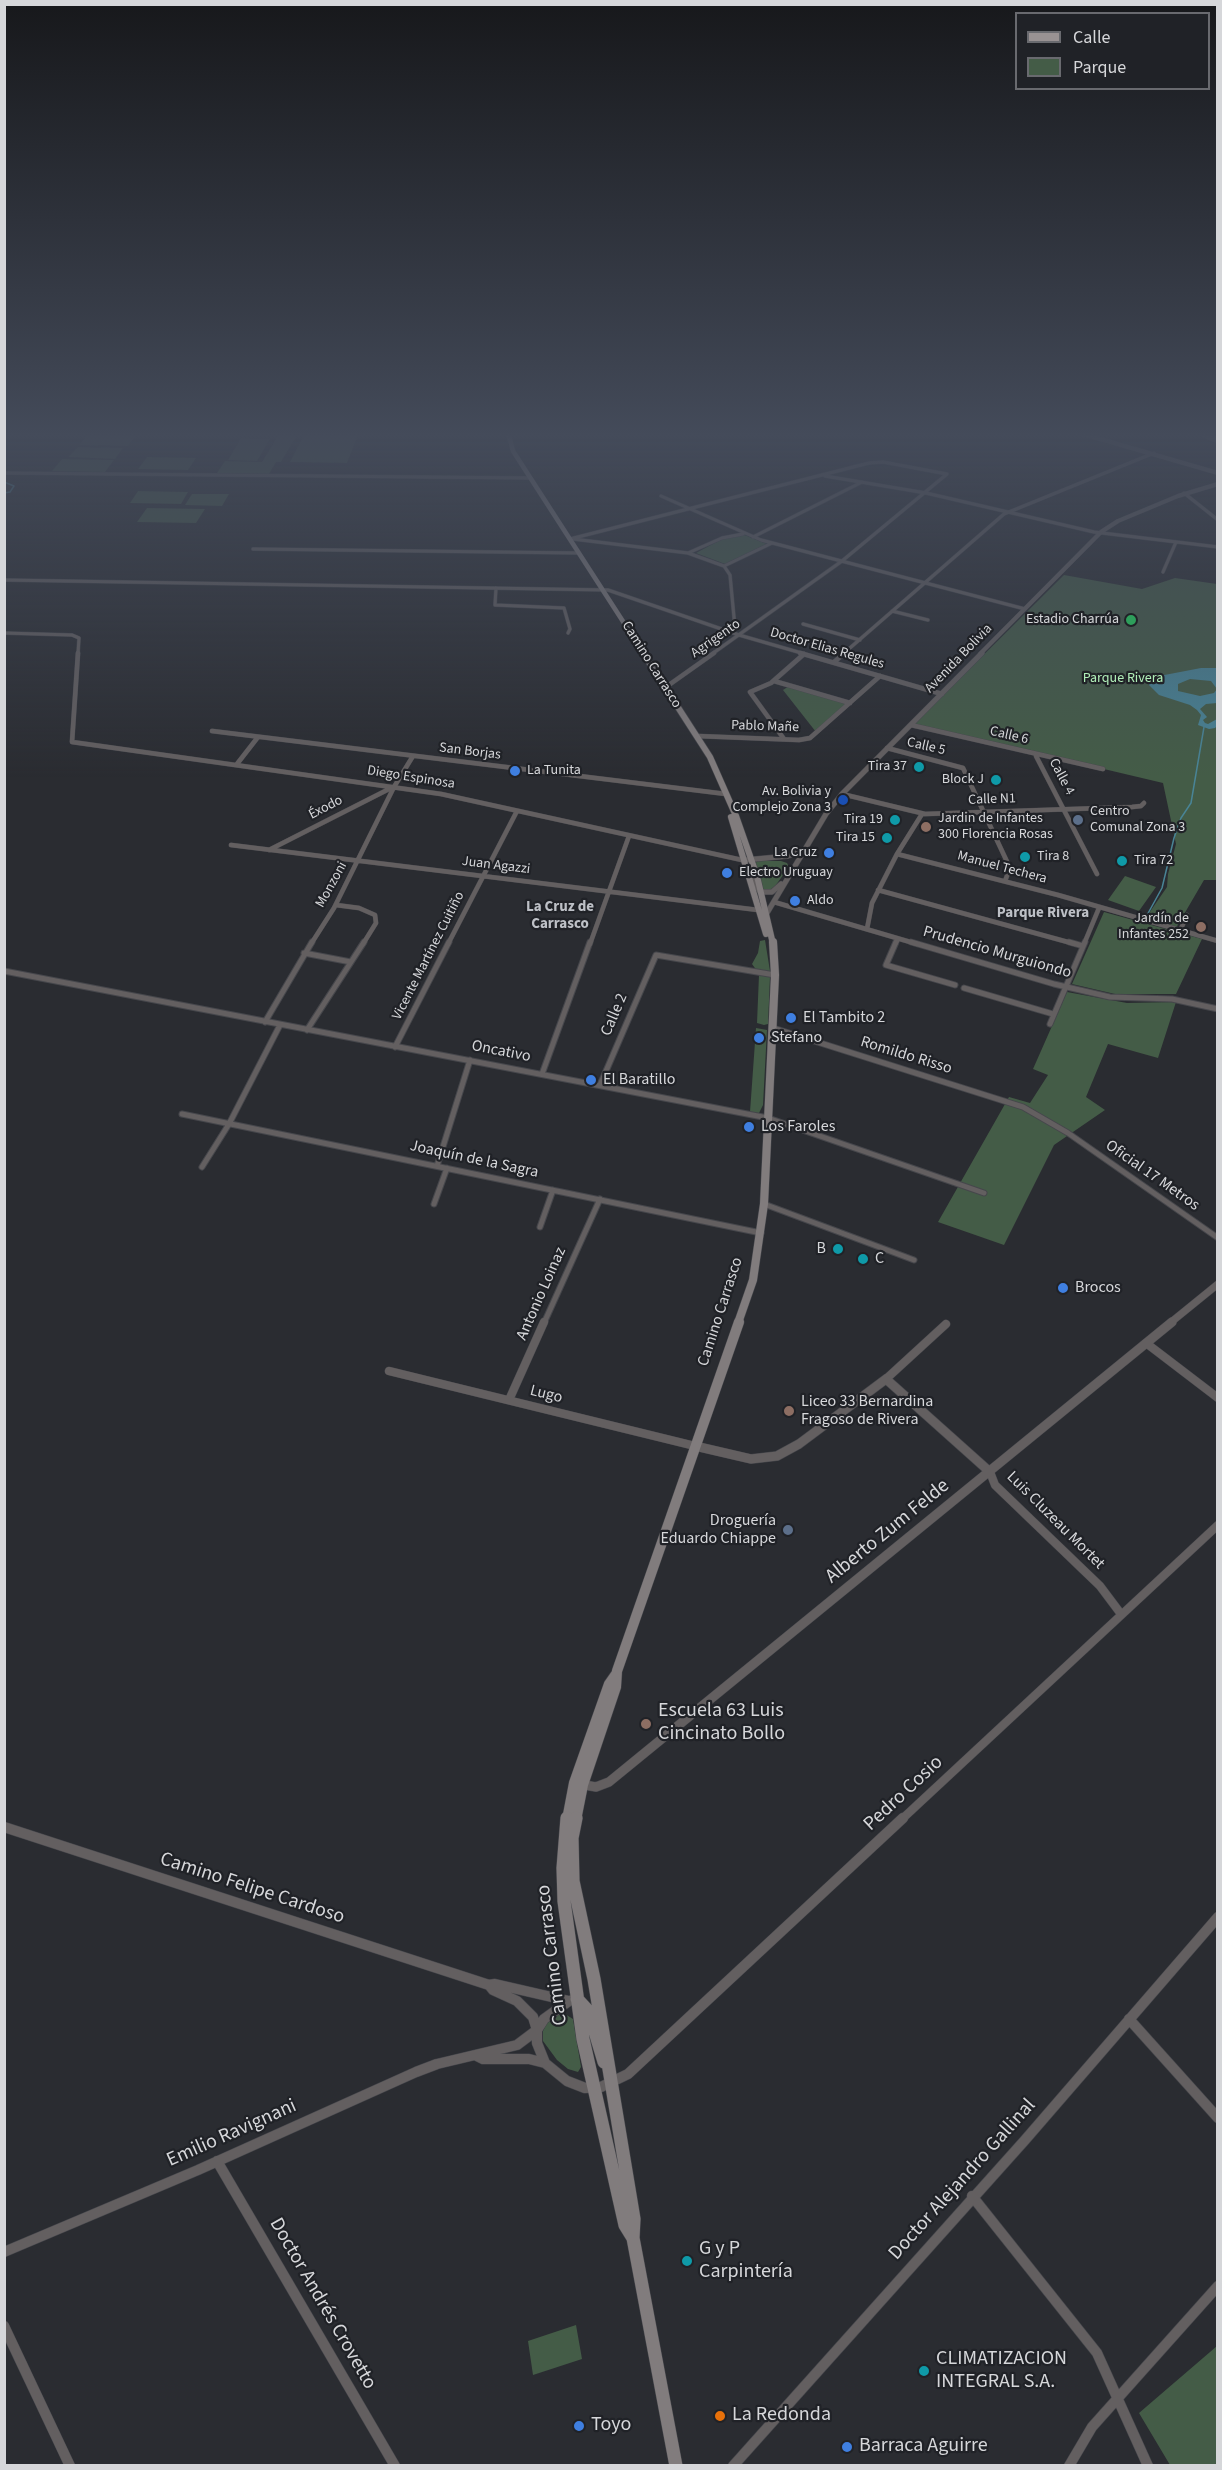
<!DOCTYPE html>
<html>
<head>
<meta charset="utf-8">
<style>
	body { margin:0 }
	#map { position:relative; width:1222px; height:2470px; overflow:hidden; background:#2a2c31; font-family:"Source Sans 3",sans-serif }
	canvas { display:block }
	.frame { position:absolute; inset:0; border:6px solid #d6d7da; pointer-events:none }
	.legend { position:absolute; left:1015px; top:12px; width:195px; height:78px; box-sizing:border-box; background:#202227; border:2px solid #696a6f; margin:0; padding:8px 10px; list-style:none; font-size:18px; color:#d6d7da }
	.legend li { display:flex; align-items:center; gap:12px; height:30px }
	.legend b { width:30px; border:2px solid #696a6f }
</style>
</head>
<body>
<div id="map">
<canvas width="1222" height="2470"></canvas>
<div class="frame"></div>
<ul class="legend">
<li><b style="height:8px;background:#999293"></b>Calle</li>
<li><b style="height:16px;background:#445c47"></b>Parque</li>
</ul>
</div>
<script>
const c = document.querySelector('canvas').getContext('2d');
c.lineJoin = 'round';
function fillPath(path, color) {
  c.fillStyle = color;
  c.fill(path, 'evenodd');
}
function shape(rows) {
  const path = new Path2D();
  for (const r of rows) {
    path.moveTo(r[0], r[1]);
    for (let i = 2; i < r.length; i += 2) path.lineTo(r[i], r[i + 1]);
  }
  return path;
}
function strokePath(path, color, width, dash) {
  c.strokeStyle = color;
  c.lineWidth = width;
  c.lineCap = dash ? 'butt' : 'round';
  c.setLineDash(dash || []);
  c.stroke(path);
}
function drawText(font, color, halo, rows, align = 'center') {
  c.font = font + ' "Source Sans 3",sans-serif';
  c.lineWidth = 4.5;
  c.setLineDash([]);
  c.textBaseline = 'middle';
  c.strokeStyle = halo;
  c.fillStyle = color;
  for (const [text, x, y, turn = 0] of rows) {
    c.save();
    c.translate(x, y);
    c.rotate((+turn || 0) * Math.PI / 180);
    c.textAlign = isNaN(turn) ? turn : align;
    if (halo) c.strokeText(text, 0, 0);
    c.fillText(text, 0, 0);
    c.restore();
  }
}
fillPath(shape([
	[89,433,137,433,128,446,79,445],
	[279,434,297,435,281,462,276,462,269,474,217,473,225,461,262,462],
	[304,435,358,435,347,463,290,462],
	[241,438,270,439,257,461,228,460],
	[78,447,123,448,115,459,68,457],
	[147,457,196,458,188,470,138,469],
	[62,459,114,460,105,472,52,471],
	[138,491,188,492,181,504,130,503],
	[192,494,229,494,222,506,185,505],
	[147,508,205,509,196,523,137,522],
	[742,534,767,544,725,564,696,553,724,538],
	[1064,575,1142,589,1175,578,1217,584,1217,880,1204,880,1176,928,1145,919,1167,887,1168,874,1176,844,1163,783,914,724],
	[789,686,845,703,845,705,816,732,783,690],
	[758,861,781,861,787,863,789,867,773,889,763,890,754,864],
	[1125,876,1156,887,1139,911,1108,900],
	[1104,912,1202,939,1176,994,1115,994,1072,984],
	[765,940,770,971,766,972,757,971,752,964,758,953,760,941],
	[759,975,770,977,768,1024,764,1025,757,1023],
	[1067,992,1127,1003,1176,1002,1158,1058,1108,1044,1086,1097,1105,1110,1054,1145,1004,1245,938,1222,1009,1097,1030,1103,1048,1075,1033,1069],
	[756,1028,767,1030,763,1105,759,1113,750,1112],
	[565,2014,573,2019,581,2067,578,2072,568,2069,557,2060,543,2041,543,2031,547,2023,558,2015],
	[576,2325,582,2359,533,2375,528,2341],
	[1217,2346,1217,2465,1170,2465,1139,2413]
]), '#445c47');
fillPath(shape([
	[1201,668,1217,668,1217,703,1206,704,1200,709,1207,717,1203,720,1205,723,1208,724,1217,719,1217,726,1215,728,1209,729,1198,725,1201,715,1197,710,1190,705,1159,695,1149,685,1149,680,1154,677],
	[1190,679,1211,681,1217,689,1214,693,1200,696,1178,691,1178,684]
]), '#498496');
strokePath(shape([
	[4,482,14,486,10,492,4,493],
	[1146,917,1162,888,1174,838,1181,818,1191,803,1204,727]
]), '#498496', 1.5);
const minorFar4 = shape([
	[1195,432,1218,442],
	[4,473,530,478],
	[825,476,926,493,1094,532,1218,547],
	[1184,493,1218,520],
	[661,496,761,540,1025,609],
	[753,537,862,482],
	[570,539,869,463,883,462,947,474,842,561,712,654],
	[573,539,688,553,724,566,730,575,735,628,733,633],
	[253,549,579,553],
	[688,553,722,538,743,534],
	[724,566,772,543],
	[1163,572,1176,542],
	[4,580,608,590,739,635,805,654],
	[496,588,495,605,564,608,570,629,568,633],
	[892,611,928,620],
	[803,624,860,640],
	[4,633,72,635,79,638,78,654],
	[843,654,1004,514,1154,453]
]);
const minorFar3 = shape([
	[78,653,72,742,441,794,742,860],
	[800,653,942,694],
	[834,662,845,653],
	[774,681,850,703],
	[666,687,714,653],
	[911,725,1103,769],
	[212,731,726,794],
	[697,736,799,740,810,738,880,676],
	[784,739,750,692,771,683,804,654],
	[887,748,963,768,1010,868,1005,881],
	[1036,756,1097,874],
	[237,764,258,737],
	[842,794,925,814,1132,807,1141,806,1144,803],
	[231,845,758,910],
	[269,850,393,787],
	[897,854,1058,895,1218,941],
	[878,890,1075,944],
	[774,902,917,944],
	[336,905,359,908,375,915,376,923,363,944],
	[867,929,872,903,897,854,922,814],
	[1180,931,1187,915],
	[311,944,334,908,394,787,413,756],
	[448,944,517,811],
	[590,944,629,836],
	[895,944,898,939],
	[1084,944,1099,908]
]);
const minorFar2 = shape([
	[896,942,886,965,955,985],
	[911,942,1054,984,1110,997,1172,999,1218,1009],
	[1069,942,1083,946],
	[304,953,351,962],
	[4,971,768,1118,984,1193],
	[964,988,1053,1014],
	[265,1022,312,942],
	[1050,1024,1085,942],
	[773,1028,1023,1107,1068,1133,1218,1238],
	[307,1030,364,942],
	[395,1047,449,942],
	[542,1074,590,942],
	[600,1085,656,955,775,975],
	[182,1114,761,1233],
	[437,1166,470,1060],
	[202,1167,229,1124,280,1025],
	[434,1204,447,1168],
	[764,1204,914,1260],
	[540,1227,553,1190],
	[544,1323,600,1199]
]);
const minorFar1 = shape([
	[1146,1343,1218,1398],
	[389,1371,695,1446],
	[886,1379,946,1324],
	[509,1400,544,1322],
	[990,1472,995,1485,1100,1586,1121,1614],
	[901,1820,1218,1525]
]);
const minor = shape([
	[4,1827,489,1985,495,1984,569,2001],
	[577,1999,569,2001,544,2019,537,2030,537,2043,545,2063,567,2081,585,2088,601,2087,628,2074,903,1818],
	[1129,2019,1218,2118],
	[477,2056,483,2059,529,2059,545,2063],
	[217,2161,395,2466],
	[972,2196,1097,2353,1148,2466],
	[4,2252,198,2170,416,2072,437,2064,517,2045,537,2030,533,2017,517,2001,493,1990,489,1985],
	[4,2326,70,2466],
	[733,2466,1025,2140,1218,1917],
	[1069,2466,1092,2427,1218,2286]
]);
const tertiaryFar3 = shape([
	[1076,432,1218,473],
	[980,654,1101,532,1118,521,1178,496,1218,484]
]);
const tertiaryFar2 = shape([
	[745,860,788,856,804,850],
	[752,878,760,892,772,892,781,884],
	[767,913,826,814,842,794,982,653]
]);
const tertiaryFar1 = shape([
	[1170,1323,1218,1284]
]);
const tertiary = shape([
	[695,1446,751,1459,777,1456,799,1444,886,1379,990,1472],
	[579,1784,596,1787,609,1782,1172,1322]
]);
const secondaryFar4 = shape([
	[508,432,513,451,644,654]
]);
const secondaryFar3 = shape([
	[643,653,710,757,736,816,757,876,773,944],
	[731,817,766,934]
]);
const secondaryFar2 = shape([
	[738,1323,753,1280,764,1204,775,975,773,942]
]);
const secondaryFar1 = shape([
	[567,1820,574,1783,609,1684,616,1674],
	[576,1820,583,1785,616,1687,617,1671,739,1322]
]);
const secondary = shape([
	[567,1818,563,1868,564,1901,583,2039,625,2225,633,2238],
	[576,1818,572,1838,573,1881,594,1979,634,2219,633,2238,676,2466],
	[577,1999,589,2012,604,2062]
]);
const primary = shape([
	[1205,432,1218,438]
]);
strokePath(minorFar4, '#46474c', 4);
strokePath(minorFar3, '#46474c', 5);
strokePath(minorFar2, '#46474c', 7);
strokePath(minorFar1, '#46474c', 9);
strokePath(minor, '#46474c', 11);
strokePath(tertiaryFar3, '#46474c', 4.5);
strokePath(tertiaryFar2, '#46474c', 6);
strokePath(tertiaryFar1, '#46474c', 8);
strokePath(tertiary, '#46474c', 10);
strokePath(secondaryFar4, '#46474c', 5);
strokePath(secondaryFar3, '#46474c', 7);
strokePath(secondaryFar2, '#46474c', 9);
strokePath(secondaryFar1, '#46474c', 11);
strokePath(secondary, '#46474c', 14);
strokePath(primary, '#46474c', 5);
strokePath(minorFar4, '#635f60', 3);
strokePath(minorFar3, '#635f60', 4.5);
strokePath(minorFar2, '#635f60', 5);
strokePath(minorFar1, '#635f60', 8);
strokePath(minor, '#635f60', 10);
strokePath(tertiaryFar3, '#635f60', 4);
strokePath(tertiaryFar2, '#635f60', 5);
strokePath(tertiaryFar1, '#635f60', 7);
strokePath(tertiary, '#635f60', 9);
strokePath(secondaryFar4, '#817c7d', 4.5);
strokePath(secondaryFar3, '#817c7d', 6);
strokePath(secondaryFar2, '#817c7d', 8);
strokePath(secondaryFar1, '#817c7d', 10);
strokePath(secondary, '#817c7d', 13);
strokePath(primary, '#999293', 4.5);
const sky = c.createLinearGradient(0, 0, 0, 778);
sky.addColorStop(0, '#17181b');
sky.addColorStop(0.56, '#444b5a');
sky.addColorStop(1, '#444b5a00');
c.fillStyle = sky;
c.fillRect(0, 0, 1222, 778);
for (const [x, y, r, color] of [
	[1131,620,6,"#2e9e5b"],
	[919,767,6,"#0f9aa8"],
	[515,771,6,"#3f7fe0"],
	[996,780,6,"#0f9aa8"],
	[843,800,6,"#1a4fb4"],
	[895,820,6,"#0f9aa8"],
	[1078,820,6,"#5c6f8a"],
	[926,827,6,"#8d6e63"],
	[887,838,6,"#0f9aa8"],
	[829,853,6,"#3f7fe0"],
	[1025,857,6,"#0f9aa8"],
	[1122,861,6,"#0f9aa8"],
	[727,873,6,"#3f7fe0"],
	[795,901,6,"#3f7fe0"],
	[1201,927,6,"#8d6e63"],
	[791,1018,6,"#3f7fe0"],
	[759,1038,6,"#3f7fe0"],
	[591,1080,6,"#3f7fe0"],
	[749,1127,6,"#3f7fe0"],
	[838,1249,6,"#0f9aa8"],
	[863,1259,6,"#0f9aa8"],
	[1063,1288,6,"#3f7fe0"],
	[789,1411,6,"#8d6e63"],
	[788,1530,6,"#5c6f8a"],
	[646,1724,6,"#8d6e63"],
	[687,2261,6,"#0f9aa8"],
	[924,2371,6,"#0f9aa8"],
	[720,2416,6,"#e8710a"],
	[579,2426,6,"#3f7fe0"],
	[847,2447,6,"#3f7fe0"]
]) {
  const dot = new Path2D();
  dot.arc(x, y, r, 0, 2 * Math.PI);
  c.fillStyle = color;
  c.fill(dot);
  strokePath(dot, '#202227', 2);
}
drawText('14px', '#d6d7da', '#202227', [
	["Estadio Charrúa",1119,620],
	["Tira 37",907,767],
	["La Tunita",527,771,"left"],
	["Block J",984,780],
	["Av. Bolivia y",831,792],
	["Complejo Zona 3",831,808],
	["Centro",1090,812,"left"],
	["Comunal Zona 3",1090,828,"left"],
	["Jardin de Infantes",938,819,"left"],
	["300 Florencia Rosas",938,835,"left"],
	["Tira 19",883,820],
	["Tira 15",875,838],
	["La Cruz",817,853],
	["Tira 8",1037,857,"left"],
	["Tira 72",1134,861,"left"],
	["Electro Uruguay",739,873,"left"],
	["Aldo",807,901,"left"],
	["Jardín de",1189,919],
	["Infantes 252",1189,935]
], 'right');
drawText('14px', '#d6d7da', '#202227', [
	["Agrigento",716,639,-35],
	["Doctor Elias Regules",827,649,16],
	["Avenida Bolivia",959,659,-46],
	["Camino Carrasco",651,665,58],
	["Pablo Mañe",765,727,2],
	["Calle 6",1009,736,13],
	["Calle 5",926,747,13],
	["San Borjas",470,752,7],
	["Calle 4",1061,777,62],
	["Diego Espinosa",411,778,9],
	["Calle N1",992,800,-2],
	["Éxodo",326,808,-27],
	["Juan Agazzi",496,866,7],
	["Manuel Techera",1002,868,15],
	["Monzoni",332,885,-61],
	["Vicente Martínez Cuitiño",429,956,-63]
]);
drawText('14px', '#b1efb9', '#202227', [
	["Parque Rivera",1123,679]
]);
drawText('bold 15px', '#bdc0c6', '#202227', [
	["La Cruz de",560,908],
	["Carrasco",560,925],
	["Parque Rivera",1043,914]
]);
drawText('16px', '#d6d7da', '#202227', [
	["Prudencio Murguiondo",997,953,16],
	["Calle 2",615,1015,-67],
	["Oncativo",501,1052,11],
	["Romildo Risso",906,1056,17],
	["Joaquín de la Sagra",474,1160,12],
	["Oficial 17 Metros",1152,1176,35],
	["Antonio Loinaz",542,1294,-66],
	["Camino Carrasco",721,1312,-72],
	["Lugo",546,1395,14],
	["Luis Cluzeau Mortet",1055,1521,45]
]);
drawText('16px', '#d6d7da', '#202227', [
	["El Tambito 2",803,1018],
	["Stefano",771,1038],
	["El Baratillo",603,1080],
	["Los Faroles",761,1127],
	["B",826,1249,"right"],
	["C",875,1259],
	["Brocos",1075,1288],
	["Liceo 33 Bernardina",801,1402],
	["Fragoso de Rivera",801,1420],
	["Droguería",776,1521,"right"],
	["Eduardo Chiappe",776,1539,"right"]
], 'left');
drawText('20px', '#d6d7da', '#202227', [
	["Alberto Zum Felde",888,1532,-39],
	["Pedro Cosio",904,1794,-43],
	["Camino Felipe Cardoso",252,1889,18],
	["Camino Carrasco",553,1955,-97],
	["Emilio Ravignani",232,2134,-24],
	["Doctor Alejandro Gallinal",963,2180,-48],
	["Doctor Andrés Crovetto",322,2304,60]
]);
drawText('20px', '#d6d7da', '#202227', [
	["Escuela 63 Luis",658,1712],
	["Cincinato Bollo",658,1735],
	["G y P",699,2250],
	["Carpintería",699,2273],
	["CLIMATIZACION",936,2360],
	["INTEGRAL S.A.",936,2383],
	["La Redonda",732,2416],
	["Toyo",591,2426],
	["Barraca Aguirre",859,2447]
], 'left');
</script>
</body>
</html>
